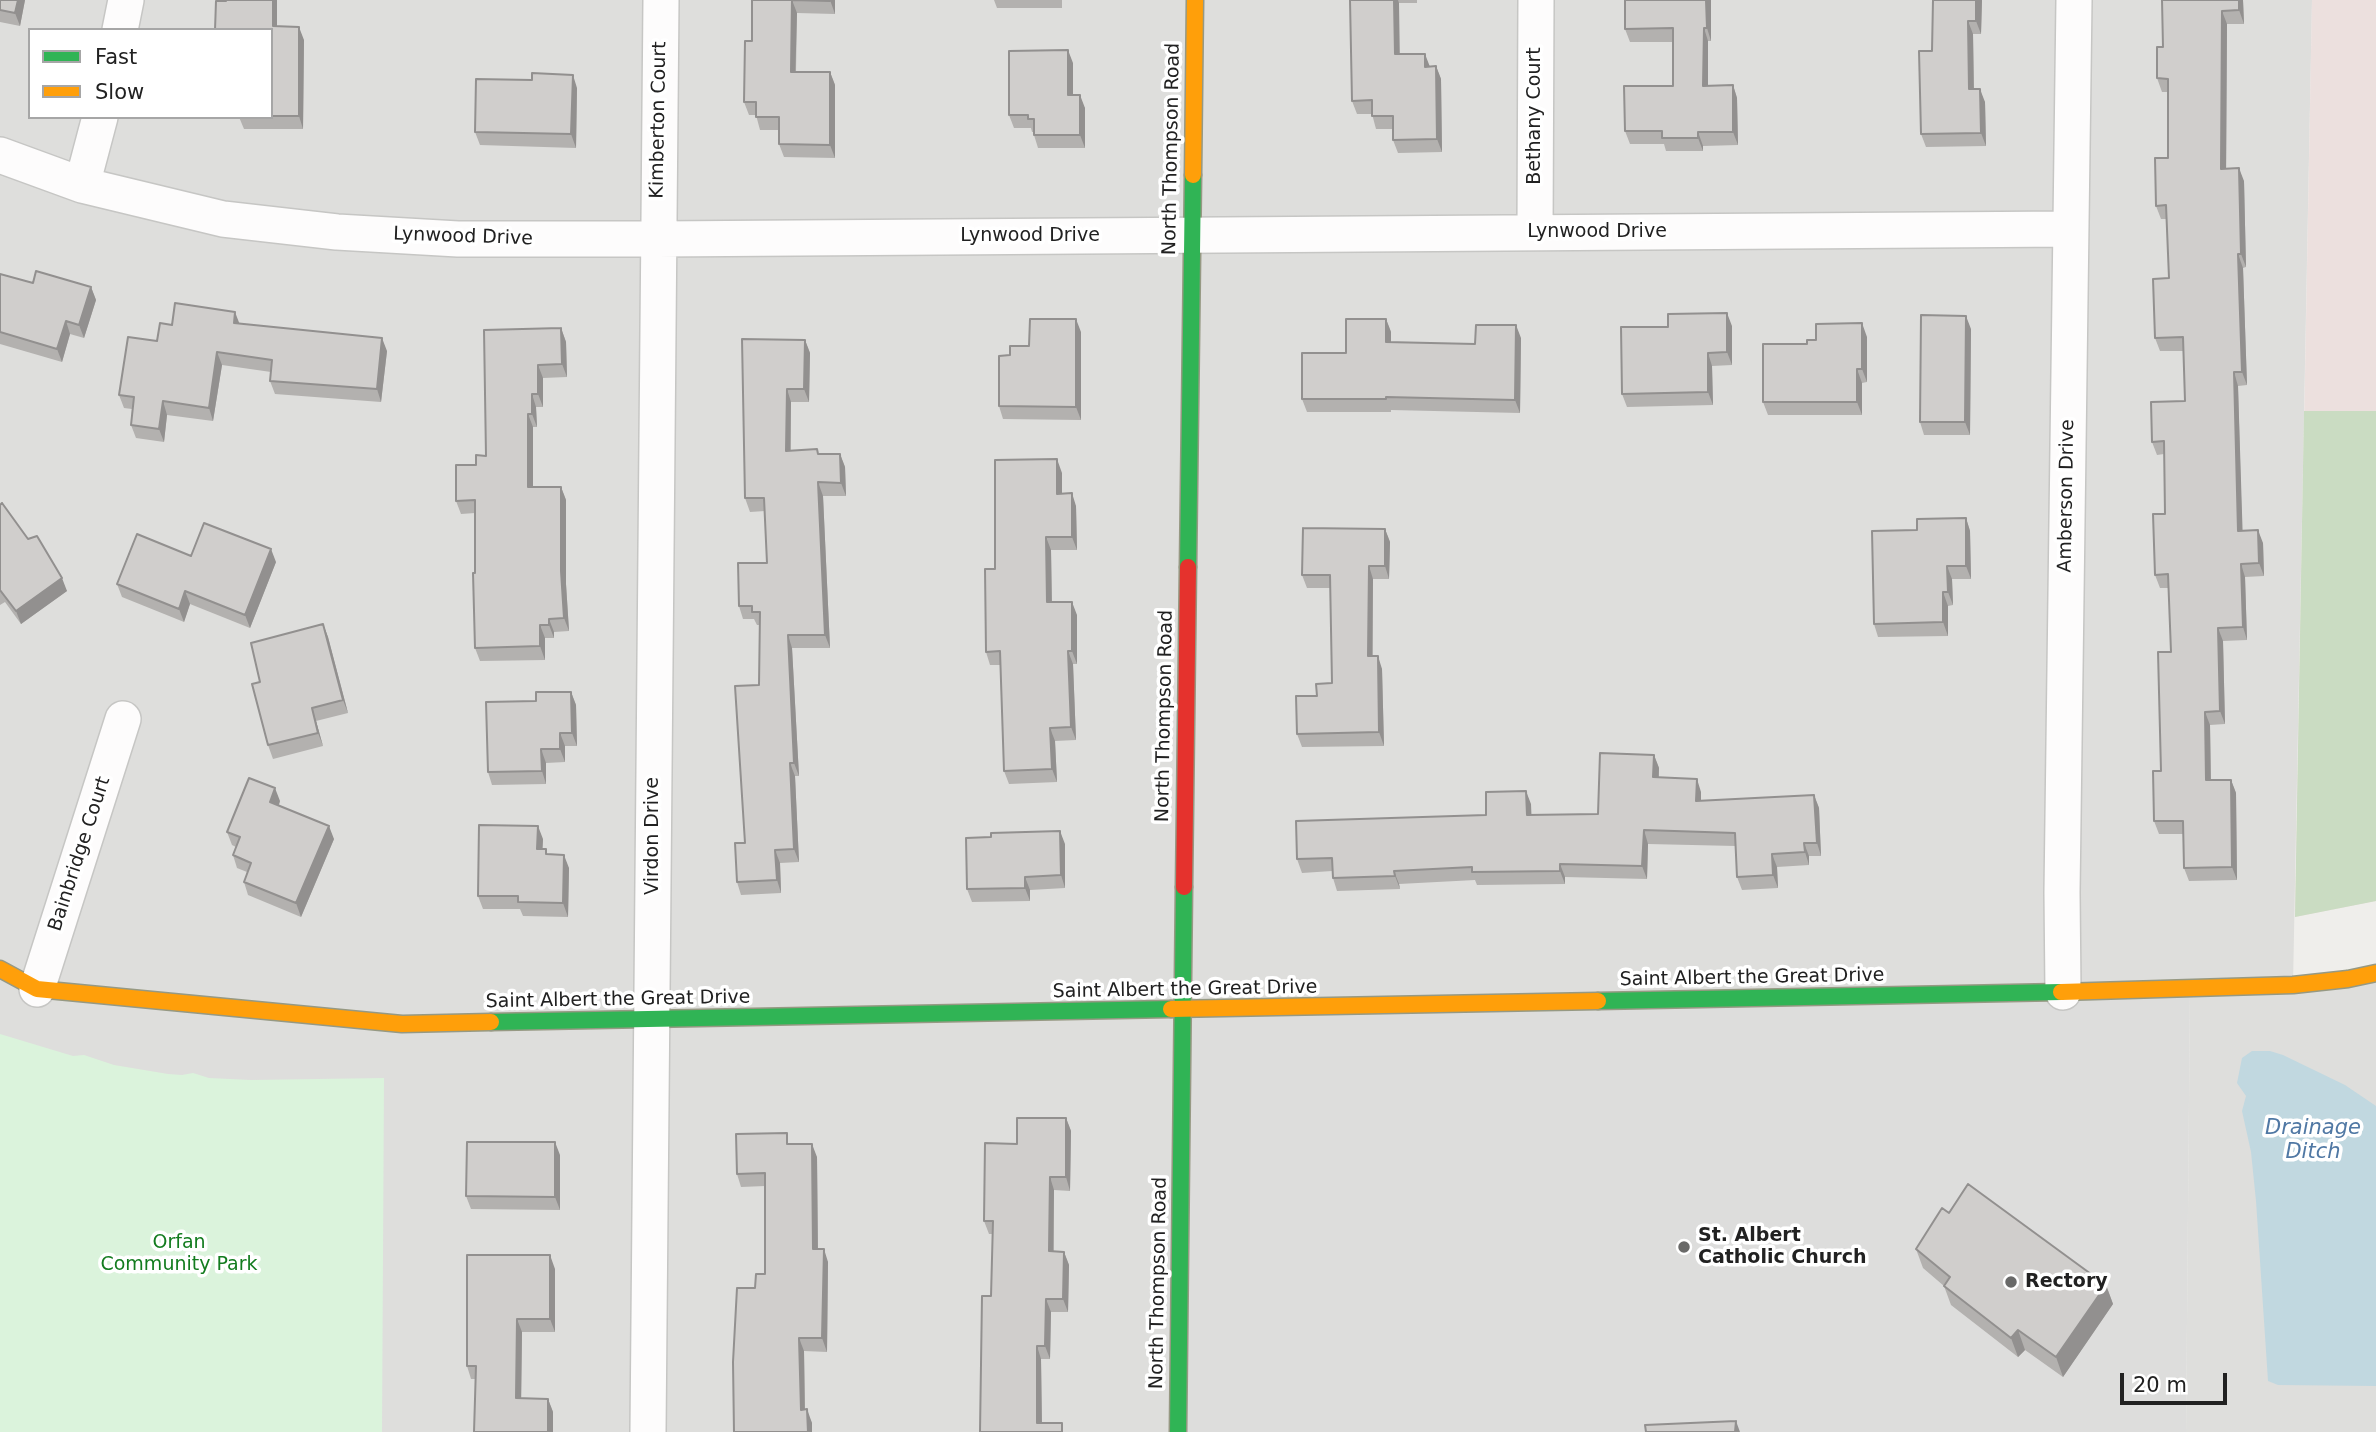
<!DOCTYPE html>
<html>
<head>
<meta charset="utf-8">
<style>
	body { margin:0 }
	#map { position:relative; width:2376px; height:1432px; overflow:hidden; background:#efeeeb; font-family:"DejaVu Sans",sans-serif }
	canvas { display:block }
	.legend { position:absolute; left:28px; top:28px; width:245px; height:91px; box-sizing:border-box; background:#fff; border:2px solid #a6a6a6; margin:0; padding:9px 12px; list-style:none; font-size:21px; color:#212121 }
	.legend li { display:flex; align-items:center; gap:14px; height:35px }
	.legend b { width:35px; border:2px solid #a6a6a6 }
	.scale { position:absolute; left:2120px; top:1373px; width:107px; height:32px; box-sizing:border-box; border:4px solid #212121; border-top:0; padding-left:9px; font-size:21px; line-height:24px; white-space:nowrap; color:#212121; -webkit-text-stroke:5px #fff; paint-order:stroke }
</style>
</head>
<body>
<div id="map">
<canvas width="2376" height="1432"></canvas>
<ul class="legend">
<li><b style="height:9px;background:#30b455"></b>Fast</li>
<li><b style="height:9px;background:#ff9f0a"></b>Slow</li>
</ul>
<div class="scale">20 m</div>
</div>
<script>
const c = document.querySelector('canvas').getContext('2d');
c.lineJoin = 'round';
function fillPath(path, color) {
  c.fillStyle = color;
  c.fill(path, 'evenodd');
}
function shape(rows) {
  const path = new Path2D();
  for (const r of rows) {
    path.moveTo(r[0], r[1]);
    for (let i = 2; i < r.length; i += 2) path.lineTo(r[i], r[i + 1]);
  }
  return path;
}
function strokePath(path, color, width, dash) {
  c.strokeStyle = color;
  c.lineWidth = width;
  c.lineCap = dash ? 'butt' : 'round';
  c.setLineDash(dash || []);
  c.stroke(path);
}
function drawText(font, color, halo, rows, align = 'center') {
  c.font = font + ' "DejaVu Sans",sans-serif';
  c.lineWidth = 7;
  c.setLineDash([]);
  c.textBaseline = 'middle';
  c.strokeStyle = halo;
  c.fillStyle = color;
  for (const [text, x, y, turn = 0] of rows) {
    c.save();
    c.translate(x, y);
    c.rotate((+turn || 0) * Math.PI / 180);
    c.textAlign = isNaN(turn) ? turn : align;
    if (halo) c.strokeText(text, 0, 0);
    c.fillText(text, 0, 0);
    c.restore();
  }
}
fillPath(shape([
	[0,0,2312,0,2293,985,2376,973,2376,1432,2186,1432,2190,989,1178,1432,0,1432],
	[30,30,271,30,271,117,30,117]
]), '#dededc');
fillPath(shape([
	[2312,0,2376,0,2376,901,2295,917]
]), '#ece0de');
fillPath(shape([
	[2190,988,2186,1432,1178,1432,1182,1011]
]), '#dddddc');
fillPath(shape([
	[2304,411,2376,411,2376,901,2295,917]
]), '#cadcc2');
fillPath(shape([
	[0,1034,73,1056,84,1055,114,1065,168,1074,182,1075,193,1073,209,1078,251,1080,384,1078,382,1432,0,1432]
]), '#dbf3dc');
fillPath(shape([
	[2252,1051,2270,1051,2283,1055,2345,1085,2376,1106,2376,1386,2278,1385,2268,1381,2256,1201,2251,1152,2242,1111,2246,1096,2237,1083,2242,1058]
]), '#c1d8e0');
const street = shape([
	[120,30,126,0],
	[0,155,82,185,223,219,337,232,458,239,657,239,2070,229],
	[82,185,100,117],
	[1535,233,1536,0],
	[37,989,123,719],
	[2063,992,2062,892,2074,0],
	[648,1432,661,0]
]);
const fast = shape([
	[1188,567,1193,175],
	[1598,1001,2061,992],
	[491,1022,1171,1009],
	[1178,1432,1184,887]
]);
const slow = shape([
	[1193,175,1195,0],
	[0,969,37,989,402,1024,491,1022],
	[2061,992,2293,985,2348,979,2376,973],
	[1171,1009,1598,1001]
]);
const jam = shape([
	[1184,887,1188,567]
]);
strokePath(street, '#c6c6c4', 38);
strokePath(fast, '#969983', 19);
strokePath(slow, '#969983', 19);
strokePath(jam, '#969983', 19);
strokePath(street, '#fdfcfc', 35);
strokePath(fast, '#30b455', 16);
strokePath(slow, '#ff9f0a', 16);
strokePath(jam, '#e5322d', 16);
fillPath(shape([
	[0,0,25,0,20,26,0,22],
	[277,0,277,26,304,40,303,129,244,129,239,117,271,117,271,30],
	[752,0,835,0,835,14,797,13,796,72,830,72,835,85,835,158,784,157,779,144,779,130,760,130,756,115,749,115,744,102,752,41],
	[994,0,1062,0,1062,8,997,8],
	[1350,0,1417,0,1417,3,1399,3,1399,54,1430,66,1436,66,1441,79,1442,152,1398,153,1393,140,1393,129,1376,129,1372,114,1357,114,1352,101],
	[1625,0,1711,0,1711,41,1708,41,1708,86,1733,85,1737,98,1738,145,1703,146,1703,151,1666,151,1664,144,1630,144,1625,131,1673,86,1673,42,1630,42,1625,29],
	[1982,0,1981,34,1973,34,1974,89,1985,102,1986,146,1926,147,1921,134,1932,51],
	[2162,0,2243,0,2244,24,2227,24,2226,169,2244,181,2246,267,2243,268,2247,385,2238,386,2242,531,2263,543,2264,576,2245,577,2247,640,2223,641,2225,724,2210,725,2211,780,2231,780,2236,793,2237,880,2189,881,2184,868,2184,834,2159,834,2154,821,2161,771,2171,652,2169,588,2160,588,2155,575,2165,514,2164,454,2157,455,2152,442,2185,401,2184,351,2160,351,2155,338,2169,278,2167,219,2161,219,2156,206,2168,158,2168,92,2162,92,2157,78,2163,47],
	[1073,63,1073,95,1085,108,1085,148,1038,148,1034,135,1034,132,1032,132,1031,128,1014,128,1009,115],
	[577,88,576,148,480,145,475,132],
	[0,274,33,283,91,287,96,300,84,338,70,334,62,362,0,344],
	[1386,319,1391,332,1391,342,1475,344,1521,338,1520,413,1391,410,1391,412,1307,412,1302,399,1346,353],
	[239,323,387,351,381,402,275,394,270,381,271,372,222,365,213,421,167,415,164,442,136,438,131,425,132,409,124,408,119,395,157,341,172,325],
	[1732,326,1732,365,1712,366,1713,405,1627,407,1622,394],
	[561,328,566,342,567,377,543,378,543,407,536,407,537,427,533,427,533,487,561,487,566,500,566,584,569,631,554,632,554,638,545,638,545,660,480,661,475,648,475,513,461,514,456,501,476,465,486,456,484,330],
	[1971,329,1970,435,1924,435,1920,422],
	[1081,332,1081,420,1003,419,999,406,1010,355,1029,346],
	[1867,337,1867,382,1862,383,1862,415,1768,415,1763,402,1816,340],
	[805,340,810,353,809,402,791,402,791,451,819,454,840,454,845,467,846,496,823,496,830,648,792,648,799,776,795,776,799,862,780,863,781,893,741,895,737,882,745,843,759,685,759,625,757,625,754,619,743,619,739,606,767,563,765,511,750,512,745,498],
	[1062,473,1062,494,1076,506,1077,550,1051,550,1052,602,1077,615,1077,664,1073,664,1076,740,1055,741,1057,782,1009,784,1004,771,1000,665,990,665,986,652,995,569],
	[0,505,28,539,67,591,21,624,5,602,0,605],
	[1966,518,1970,531,1971,579,1952,579,1953,605,1948,606,1948,636,1878,637,1874,624,1917,530],
	[1385,529,1390,542,1389,579,1373,579,1373,656,1382,669,1384,746,1302,747,1297,734,1317,696,1332,683,1331,588,1307,588,1302,575],
	[191,556,276,562,250,628,190,604,184,622,122,597,117,584],
	[323,624,328,637,348,713,316,721,323,746,273,759,268,745,260,682],
	[571,692,576,705,577,746,565,746,565,762,546,763,546,784,492,785,488,772,536,701],
	[1654,755,1659,768,1659,777,1701,792,1701,801,1814,795,1819,808,1821,856,1809,856,1809,865,1777,867,1778,888,1742,890,1737,877,1736,846,1648,844,1647,879,1565,877,1565,884,1477,885,1475,880,1399,884,1400,889,1337,891,1333,878,1332,871,1302,873,1297,859,1531,804,1531,815,1598,814],
	[280,801,279,805,334,839,301,917,248,895,244,882,247,872,237,868,233,855,236,847,232,845,227,832],
	[543,839,542,849,548,854,569,868,568,917,523,916,520,909,483,909,478,896],
	[1065,844,1065,888,1030,890,1030,901,972,902,967,889],
	[1066,1118,1071,1131,1070,1191,1054,1190,1054,1251,1064,1252,1069,1265,1068,1312,1051,1312,1050,1359,1041,1359,1042,1423,980,1432,991,1296,993,1234,989,1234,984,1221,1017,1144],
	[791,1144,817,1157,818,1249,828,1262,827,1352,804,1351,805,1409,812,1423,812,1432,734,1432,755,1288,765,1274,765,1186,741,1187,737,1174],
	[560,1155,560,1210,471,1209,466,1196],
	[1949,1213,2106,1285,2113,1304,2063,1377,2025,1350,2018,1357,1951,1305,1944,1286,1923,1268,1916,1249],
	[555,1269,555,1332,522,1332,521,1398,548,1399,553,1412,553,1432,474,1432,476,1379,471,1379,467,1366]
]), '#b3b1af');
fillPath(shape([
	[18,0,25,0,20,26,15,13],
	[273,0,277,0,277,39,273,26],
	[792,0,797,13,795,85,791,72],
	[830,0,835,0,835,14],
	[1394,0,1398,0,1399,3,1400,67,1395,54],
	[1706,0,1711,0,1711,41,1707,28],
	[1976,0,1982,0,1981,34,1976,21],
	[2239,0,2243,0,2244,24,2239,10],
	[2222,11,2227,24,2226,182,2221,169],
	[1968,21,1973,34,1974,102,1969,89],
	[299,27,304,40,303,129,299,116],
	[1704,28,1708,41,1708,99,1703,86],
	[1068,50,1073,63,1073,108,1068,95],
	[1425,54,1430,67,1425,67],
	[1436,66,1441,79,1442,152,1437,139],
	[830,72,835,85,835,158,830,145],
	[573,75,577,88,576,148,571,134],
	[1733,85,1737,98,1738,145,1733,132],
	[1980,89,1985,102,1986,146,1981,133],
	[1080,95,1085,108,1085,148,1080,135],
	[1698,132,1703,146,1703,151,1698,138],
	[2239,168,2244,181,2246,267,2241,254],
	[2238,254,2243,268,2247,385,2242,372],
	[91,287,96,300,84,338,79,325],
	[235,312,240,325,234,323],
	[1727,313,1732,326,1732,365,1727,352],
	[1966,316,1971,329,1970,435,1965,422],
	[1076,319,1081,332,1081,420,1076,407],
	[1386,319,1391,332,1391,355,1386,342],
	[66,321,70,334,62,362,57,349],
	[1862,323,1867,337,1867,382,1862,369],
	[1516,325,1521,338,1520,413,1515,400],
	[561,328,566,342,567,377,562,364],
	[382,338,387,351,381,402,377,389],
	[805,340,810,353,809,402,804,389],
	[217,352,222,365,213,421,209,408],
	[1708,353,1712,366,1713,405,1708,392],
	[538,365,543,378,543,407,538,394],
	[1857,369,1862,383,1862,415,1857,402],
	[2234,372,2238,386,2243,544,2238,531],
	[787,389,791,402,790,464,786,451],
	[532,394,536,407,537,427,532,414],
	[163,401,167,415,164,442,159,429],
	[528,414,533,427,533,500,528,487],
	[840,454,845,467,846,496,841,483],
	[1057,459,1062,473,1062,507,1057,494],
	[818,482,823,496,830,648,825,635],
	[561,487,566,500,566,584,569,631,564,618,561,571],
	[1072,493,1076,506,1077,550,1072,537],
	[1966,518,1970,531,1971,579,1966,566],
	[1385,529,1390,542,1389,579,1385,566],
	[2258,530,2263,543,2264,576,2259,563],
	[1046,537,1051,550,1052,615,1047,602],
	[271,549,276,562,250,628,245,615],
	[2241,564,2245,577,2247,640,2243,627],
	[1369,566,1373,579,1372,669,1368,656],
	[1947,566,1952,579,1953,605,1948,592],
	[62,578,67,591,21,624,16,611],
	[185,591,190,604,184,622,179,609],
	[1943,592,1948,606,1948,636,1943,622],
	[1072,602,1077,615,1077,664,1072,651],
	[549,619,554,632,554,638,549,625],
	[323,624,328,637,348,713,343,700],
	[540,625,545,638,545,660,540,646],
	[2218,628,2223,641,2225,724,2220,711],
	[788,635,792,648,799,776,794,763],
	[1068,651,1073,664,1076,740,1071,727],
	[1378,656,1382,669,1384,746,1379,732],
	[571,692,576,705,577,746,572,733],
	[312,708,316,721,323,746,318,733],
	[2205,712,2210,725,2211,794,2206,780],
	[1050,728,1055,741,1057,782,1052,769],
	[560,733,565,746,565,762,560,749],
	[541,749,546,763,546,784,542,771],
	[1654,755,1659,768,1658,790,1653,777],
	[790,763,795,776,799,862,794,849],
	[1697,779,1701,792,1701,815,1696,801],
	[2231,780,2236,793,2237,880,2232,867],
	[275,788,280,801,275,815,270,802],
	[1526,791,1531,804,1532,828,1527,815],
	[1814,795,1819,808,1821,856,1817,843],
	[329,826,334,839,301,917,296,903],
	[538,826,543,839,542,862,537,849],
	[1644,830,1648,844,1647,879,1642,866],
	[1060,831,1065,844,1065,888,1061,875],
	[1804,843,1809,856,1809,865,1805,852],
	[775,850,780,863,781,893,777,880],
	[1772,854,1777,867,1778,888,1773,875],
	[564,855,569,868,568,917,563,903],
	[1560,864,1565,877,1565,884,1560,871],
	[1394,871,1399,884,1400,889,1395,876],
	[1025,877,1030,890,1030,901,1025,888],
	[1066,1118,1071,1131,1070,1191,1066,1177],
	[555,1142,560,1155,560,1210,555,1197],
	[812,1144,817,1157,818,1262,813,1249],
	[1050,1177,1054,1190,1053,1264,1049,1251],
	[824,1249,828,1262,827,1352,822,1338],
	[1064,1252,1069,1265,1068,1312,1063,1299],
	[550,1255,555,1269,555,1332,550,1319],
	[2106,1285,2113,1304,2063,1377,2056,1357],
	[1046,1299,1051,1312,1050,1359,1045,1346],
	[517,1319,522,1332,521,1411,516,1398],
	[2018,1330,2025,1350,2018,1357,2011,1338],
	[799,1338,804,1351,805,1423,801,1410],
	[1037,1346,1041,1359,1042,1432,1037,1423],
	[548,1399,553,1412,553,1432,548,1432],
	[807,1409,812,1423,812,1432,808,1432],
	[1736,1421,1740,1432,1735,1432]
]), '#92908f');
const building = shape([
	[0,0,18,0,15,13,0,10,0,0],
	[226,0,273,0,273,26,299,27,299,116,271,116,271,30,215,30,216,1,226,1,226,0],
	[752,0,830,0,830,1,792,0,791,72,830,72,830,145,779,144,779,117,756,117,756,102,744,102,745,41,752,41,752,0],
	[1350,0,1394,0,1395,54,1425,54,1425,67,1436,66,1437,139,1393,140,1393,116,1372,116,1372,100,1352,101,1350,0],
	[1625,0,1706,0,1707,28,1704,28,1703,86,1733,85,1733,132,1698,132,1698,138,1662,138,1662,131,1625,131,1624,86,1673,86,1673,28,1625,29,1625,0],
	[1933,0,1976,0,1976,21,1968,21,1969,89,1980,89,1981,133,1921,134,1919,51,1932,51,1933,0],
	[2162,0,2239,0,2239,10,2222,11,2221,169,2239,168,2241,254,2238,254,2242,372,2234,372,2238,531,2258,530,2259,563,2241,564,2243,627,2218,628,2220,711,2205,712,2206,780,2231,780,2232,867,2184,868,2183,821,2154,821,2153,771,2161,771,2158,652,2171,652,2168,574,2155,575,2153,514,2165,514,2164,441,2152,442,2151,402,2185,401,2183,337,2155,338,2153,279,2169,278,2166,205,2156,206,2155,158,2168,158,2168,79,2157,78,2157,47,2163,47,2162,0],
	[1068,50,1068,95,1080,95,1080,135,1034,135,1034,119,1028,119,1028,115,1009,115,1009,51,1068,50],
	[532,73,573,75,571,134,475,132,476,79,532,80,532,73],
	[36,271,91,287,79,325,66,321,57,349,0,332,0,274,33,283,36,271],
	[175,303,235,312,234,323,382,338,377,389,270,381,272,360,217,352,209,408,163,401,159,429,131,425,134,397,119,395,128,337,157,341,160,323,172,325,175,303],
	[1727,313,1727,352,1708,353,1708,392,1622,394,1621,327,1668,327,1668,314,1727,313],
	[1921,315,1966,316,1965,422,1920,422,1921,315],
	[1030,319,1076,319,1076,407,999,406,999,356,1010,355,1010,346,1029,346,1030,319],
	[1346,319,1386,319,1386,342,1475,344,1476,325,1516,325,1515,400,1386,397,1386,399,1302,399,1302,353,1346,353,1346,319],
	[1862,323,1862,369,1857,369,1857,402,1763,402,1763,344,1807,344,1807,340,1816,340,1816,324,1862,323],
	[561,328,562,364,538,365,538,394,532,394,532,414,528,414,528,487,561,487,561,571,564,618,549,619,549,625,540,625,540,646,475,648,473,573,475,573,475,500,456,501,456,465,476,465,476,455,486,456,484,330,561,328],
	[742,339,805,340,804,389,787,389,786,451,817,449,818,454,840,454,841,483,818,482,825,635,788,635,794,763,790,763,794,849,775,850,777,880,737,882,735,843,745,843,735,686,759,685,760,612,752,612,752,606,739,606,738,563,767,563,764,498,745,498,742,339],
	[1057,459,1057,494,1072,493,1072,537,1046,537,1047,602,1072,602,1072,651,1068,651,1071,727,1050,728,1052,769,1004,771,1000,651,986,652,985,569,995,569,995,460,1057,459],
	[2,503,28,539,37,536,62,578,16,611,0,590,0,505,2,503],
	[1966,518,1966,566,1947,566,1948,592,1943,592,1943,622,1874,624,1872,531,1917,530,1917,519,1966,518],
	[204,523,271,549,245,615,185,591,179,609,117,584,137,534,191,556,204,523],
	[1303,528,1385,529,1385,566,1369,566,1368,656,1378,656,1379,732,1297,734,1296,696,1317,696,1316,684,1332,683,1330,575,1302,575,1303,528],
	[323,624,343,700,312,708,318,733,268,745,252,684,260,682,251,643,323,624],
	[536,692,571,692,572,733,560,733,560,749,541,749,542,771,488,772,486,702,536,701,536,692],
	[1600,753,1654,755,1653,777,1697,779,1696,801,1814,795,1817,843,1804,843,1805,852,1772,854,1773,875,1737,877,1735,833,1644,830,1642,866,1560,864,1560,871,1472,872,1472,867,1394,871,1395,876,1333,878,1332,858,1297,859,1296,821,1486,815,1486,792,1526,791,1527,815,1598,814,1600,753],
	[249,778,275,788,270,802,329,826,296,903,244,882,251,863,233,855,240,837,227,832,249,778],
	[479,825,538,826,537,849,546,849,546,854,564,855,563,903,518,902,518,896,478,896,479,825],
	[1060,831,1061,875,1025,877,1025,888,967,889,966,838,991,837,991,833,1060,831],
	[1017,1118,1066,1118,1066,1177,1050,1177,1049,1251,1064,1252,1063,1299,1046,1299,1045,1346,1037,1346,1037,1423,1062,1423,1062,1432,980,1432,982,1296,991,1296,993,1221,984,1221,985,1143,1017,1144,1017,1118],
	[787,1133,787,1144,812,1144,813,1249,824,1249,822,1338,799,1338,801,1410,807,1409,808,1432,734,1432,733,1362,737,1288,755,1288,756,1274,765,1274,765,1173,737,1174,736,1134,787,1133],
	[467,1142,555,1142,555,1197,466,1196,467,1142],
	[1968,1184,2106,1285,2056,1357,2018,1330,2011,1338,1944,1286,1950,1277,1916,1249,1942,1208,1949,1213,1968,1184],
	[467,1255,550,1255,550,1319,517,1319,516,1398,548,1399,548,1432,474,1432,476,1366,467,1366,467,1255],
	[1736,1421,1735,1432,1646,1432,1645,1425,1736,1421]
]);
fillPath(building, '#d0cecc');
strokePath(building, '#92908f', 2);
for (const [x, y, r, color] of [
	[1684,1247,7,"#696968"],
	[2011,1282,7,"#696968"]
]) {
  const dot = new Path2D();
  dot.arc(x, y, r, 0, 2 * Math.PI);
  c.fillStyle = color;
  c.fill(dot);
  strokePath(dot, '#fff', 2.5);
}
drawText('19px', '#212121', '#fff', [
	["Bethany Court",1535,116,-90],
	["Kimberton Court",659,120,-89],
	["North Thompson Road",1172,149,-89],
	["Lynwood Drive",1597,232],
	["Lynwood Drive",1030,236],
	["Lynwood Drive",463,237,2],
	["Amberson Drive",2067,496,-89],
	["North Thompson Road",1165,716,-89],
	["Virdon Drive",653,836,-90],
	["Bainbridge Court",80,854,-72],
	["Saint Albert the Great Drive",1752,978,-1],
	["Saint Albert the Great Drive",1185,990,-1],
	["Saint Albert the Great Drive",618,1000,-1],
	["North Thompson Road",1159,1283,-89]
]);
drawText('bold 19px', '#212121', '#fff', [
	["St. Albert",1698,1236],
	["Catholic Church",1698,1258],
	["Rectory",2025,1282]
], 'left');
drawText('19px', '#137c1f', '#fff', [
	["Orfan",179,1243],
	["Community Park",179,1265]
]);
drawText('italic 21px', '#5078a4', '#fff', [
	["Drainage",2313,1129],
	["Ditch",2313,1153]
]);
</script>
</body>
</html>
